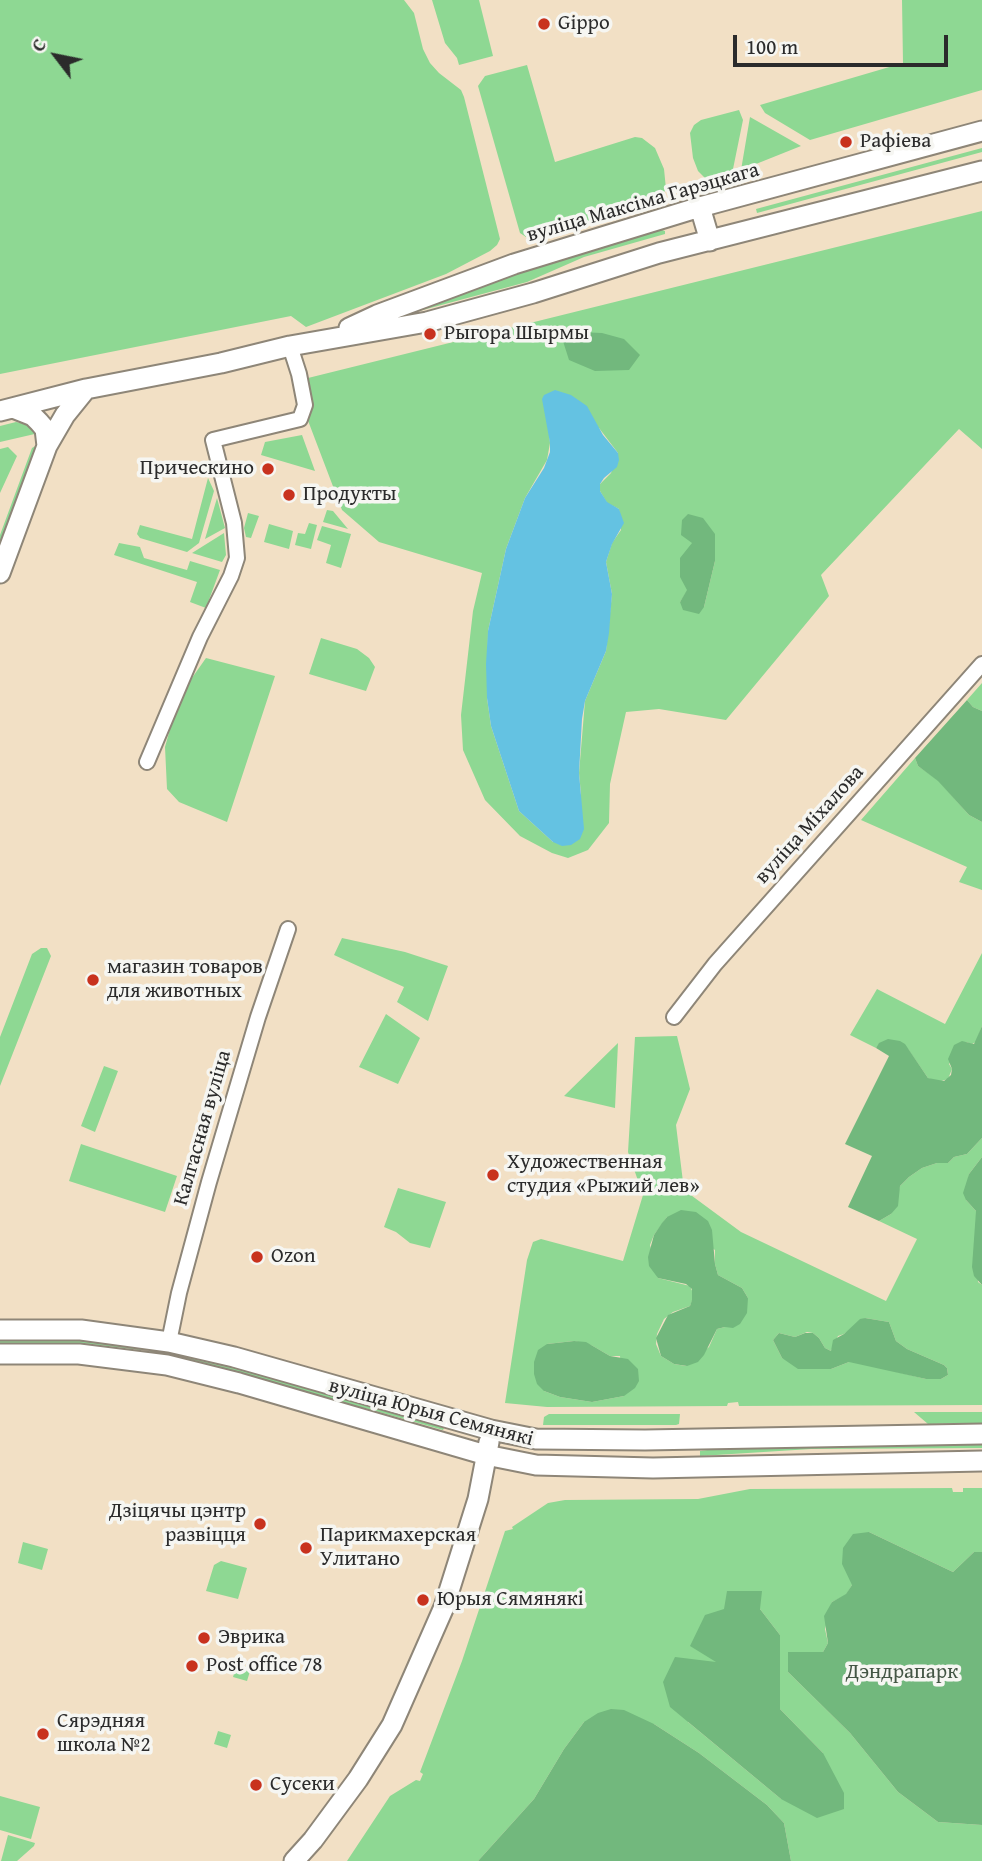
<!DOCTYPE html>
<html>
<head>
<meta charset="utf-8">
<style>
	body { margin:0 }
	#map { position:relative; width:982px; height:1861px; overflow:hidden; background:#f2e0c5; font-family:"Gentium Book Plus",serif }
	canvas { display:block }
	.north { position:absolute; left:21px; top:21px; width:70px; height:70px; -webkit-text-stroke:5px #f6f6f2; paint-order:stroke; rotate:302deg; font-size:19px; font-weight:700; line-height:28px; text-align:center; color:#2b2b2b }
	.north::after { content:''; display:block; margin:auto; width:24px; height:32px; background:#2b2b2b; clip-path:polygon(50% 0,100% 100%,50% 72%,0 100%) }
	.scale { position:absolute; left:733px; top:35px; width:215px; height:32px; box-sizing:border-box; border:4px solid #2b2b2b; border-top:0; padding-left:9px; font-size:21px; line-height:24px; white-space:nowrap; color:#2b2b2b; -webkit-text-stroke:5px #f6f6f2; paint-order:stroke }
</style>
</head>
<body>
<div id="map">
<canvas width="982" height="1861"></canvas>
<div class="north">С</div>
<div class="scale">100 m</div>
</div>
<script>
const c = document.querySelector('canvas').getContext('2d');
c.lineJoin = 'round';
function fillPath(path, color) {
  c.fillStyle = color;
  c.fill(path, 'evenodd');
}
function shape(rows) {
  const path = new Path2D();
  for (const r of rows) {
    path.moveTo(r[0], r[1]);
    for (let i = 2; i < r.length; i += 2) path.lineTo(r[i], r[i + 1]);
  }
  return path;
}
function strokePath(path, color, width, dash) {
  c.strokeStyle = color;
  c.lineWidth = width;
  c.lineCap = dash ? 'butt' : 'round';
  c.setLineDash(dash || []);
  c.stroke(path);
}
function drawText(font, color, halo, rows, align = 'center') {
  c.font = font + ' "Gentium Book Plus",serif';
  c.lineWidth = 7;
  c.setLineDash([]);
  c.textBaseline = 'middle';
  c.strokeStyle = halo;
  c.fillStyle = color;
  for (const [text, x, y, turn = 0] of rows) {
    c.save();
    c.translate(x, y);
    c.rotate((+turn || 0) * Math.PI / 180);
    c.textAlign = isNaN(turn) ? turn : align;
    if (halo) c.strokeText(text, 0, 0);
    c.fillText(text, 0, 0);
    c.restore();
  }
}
fillPath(shape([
	[0,0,404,0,414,13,423,49,430,63,439,73,461,90,464,97,500,239,497,245,490,251,446,274,306,327,291,316,0,374],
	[432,0,479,0,493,56,459,65,457,58,445,43],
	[902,0,982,0,982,90,810,140,765,113,760,105,903,63],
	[527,65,555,162,635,137,642,138,655,148,664,169,666,189,660,199,649,206,532,238,526,237,520,233,478,86,485,76],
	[739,110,743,120,733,169,737,185,712,185,698,171,693,158,690,133,694,125,701,120],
	[750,117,801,146,741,170],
	[982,148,982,152,757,213,756,209],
	[982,211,982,449,959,429,821,575,829,596,726,720,659,709,626,712,610,784,609,823,588,850,568,858,552,853,520,836,485,800,463,750,461,715,473,611,482,573,379,542,342,510,307,418,310,405,308,378],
	[599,428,618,453,611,473,600,484,600,491,607,503,619,509,621,530,612,543,606,562,612,594,606,651,585,701,579,773,581,794,553,842,519,811,491,726,487,698,488,631,506,549,525,498,547,460,550,443,549,433],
	[715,534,715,561,704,607,680,602,688,590,692,543],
	[659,229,665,231,665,234,584,257,527,282,419,311,535,264],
	[16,422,30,425,39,433,0,442,0,426],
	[302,435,315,471,261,455,265,442],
	[37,445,40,445,0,549,0,535,32,448],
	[8,447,17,456,0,493,0,449],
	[208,478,214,491,199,543,187,552,140,538,137,534,140,525,192,539],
	[217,498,225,528,205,539],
	[327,510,333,511,348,529,323,522],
	[248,513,259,516,251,538,246,537,244,528],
	[309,523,317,525,311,549,295,545,298,533,305,534],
	[269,524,293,531,289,549,264,542],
	[322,526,351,534,341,568,326,563,331,545,317,540],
	[224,533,226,555,222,562,192,553],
	[119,543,140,547,144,558,187,570,190,561,220,570,206,608,190,602,197,582,114,555],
	[321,638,357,649,369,658,375,667,366,691,309,674],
	[206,658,275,676,227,822,179,802,167,789,165,747,172,722,187,685],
	[982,683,982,711,973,707,967,700],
	[915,758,918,766,938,780,969,815,982,822,982,890,959,882,967,867,861,820],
	[342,938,405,952,448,966,428,1021,397,1002,404,987,334,955],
	[41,948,47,948,51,956,0,1086,0,1037,32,954],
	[982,953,982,1026,976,1042,972,1044,966,1042,949,1064,952,1069,948,1079,938,1082,928,1078,908,1049,880,1043,876,1048,850,1035,877,989,945,1024],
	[386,1014,420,1038,398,1084,359,1067],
	[677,1036,690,1089,676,1125,684,1190,741,1232,886,1301,917,1239,879,1221,891,1214,900,1186,909,1177,922,1168,937,1163,948,1163,954,1157,967,1154,982,1138,982,1157,969,1174,966,1200,976,1211,978,1282,982,1285,982,1405,739,1406,738,1402,728,1403,727,1406,547,1407,505,1403,527,1260,533,1242,541,1239,623,1261,643,1195,628,1152,635,1037],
	[667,1217,715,1250,715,1264,718,1275,742,1288,748,1298,725,1327,717,1329,709,1347,686,1366,674,1364,661,1356,656,1344,657,1334,664,1319,673,1312,690,1306,692,1301,693,1293,690,1286,658,1278,650,1245,654,1235],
	[865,1318,889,1322,896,1341,907,1349,944,1365,947,1368,948,1375,941,1379,926,1379,856,1362,849,1362,831,1369,815,1369,782,1358,773,1340,779,1333,795,1337,807,1332,813,1333,819,1338,825,1348,831,1351,838,1336,844,1334],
	[574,1341,591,1345,610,1356,620,1356,624,1396,592,1402,560,1397,544,1391,547,1344],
	[618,1043,615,1108,564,1096],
	[104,1066,118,1071,95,1132,81,1126],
	[81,1144,177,1176,165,1212,69,1181],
	[398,1188,446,1202,430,1248,410,1243,396,1232,384,1227],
	[47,1339,97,1342,141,1347,141,1350,80,1343,0,1344,0,1341],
	[151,1349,249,1372,444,1428,443,1430,365,1408,350,1407,287,1386,150,1352],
	[914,1412,982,1412,982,1423,928,1424],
	[549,1414,680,1414,679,1424,676,1425,543,1425,544,1417],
	[982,1444,982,1448,811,1449,700,1456,700,1451,743,1445],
	[952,1488,953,1492,963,1492,963,1488,982,1488,982,1552,974,1552,953,1572,869,1532,852,1585,846,1595,832,1602,825,1629,828,1643,823,1652,788,1653,788,1672,850,1733,898,1792,938,1822,982,1825,982,1861,791,1861,784,1823,767,1805,699,1753,654,1724,584,1722,564,1749,534,1799,478,1861,347,1861,390,1796,416,1780,420,1781,423,1774,420,1772,462,1661,505,1531,513,1529,512,1527,548,1503,565,1500,698,1499,750,1489],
	[760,1609,780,1635,780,1709,823,1753,781,1799,688,1722,718,1662],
	[23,1542,48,1549,42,1570,18,1563],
	[221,1561,247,1568,238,1599,206,1591,214,1565],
	[237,1664,251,1668,247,1681,233,1677],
	[218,1731,231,1735,227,1748,214,1744],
	[0,1796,40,1807,31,1839,0,1830],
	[8,1835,35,1843,34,1846,17,1861,1,1861]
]), '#8ed893');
fillPath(shape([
	[579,332,602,333,624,339,640,355,629,370,595,371,569,360,562,338],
	[688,514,703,518,715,534,715,561,704,607,699,614,683,610,680,602,687,590,680,577,680,558,692,543,681,535,682,520],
	[967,700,973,707,982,711,982,822,969,815,938,781,918,766,915,758],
	[982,1026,982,1138,967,1154,954,1157,948,1163,937,1163,922,1168,909,1177,900,1186,898,1206,891,1214,879,1221,848,1207,872,1156,845,1144,889,1056,876,1048,879,1043,888,1039,900,1041,905,1044,928,1078,944,1081,951,1075,952,1069,948,1059,954,1045,962,1041,974,1044],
	[982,1157,982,1285,974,1276,972,1267,976,1211,966,1200,963,1193,969,1174],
	[681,1210,696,1212,708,1221,712,1230,715,1264,718,1275,742,1288,748,1298,747,1313,740,1324,733,1328,725,1327,717,1329,704,1355,698,1362,687,1366,674,1364,661,1356,656,1338,668,1315,690,1306,692,1300,692,1289,686,1284,658,1278,649,1266,648,1257,654,1235,662,1223,667,1217],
	[865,1318,889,1322,896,1341,907,1349,944,1365,947,1368,948,1375,941,1379,926,1379,849,1362,831,1369,798,1369,782,1358,773,1340,779,1333,795,1337,805,1333,813,1333,819,1338,825,1348,831,1351,833,1340,844,1334,860,1319],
	[574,1341,586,1342,610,1356,628,1359,638,1369,639,1381,635,1388,624,1396,592,1402,560,1397,544,1391,537,1384,534,1374,534,1362,538,1350,547,1344],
	[869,1532,953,1572,974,1552,982,1552,982,1825,938,1822,898,1792,850,1733,788,1672,788,1652,823,1652,828,1643,824,1616,832,1602,846,1594,852,1585,842,1564,843,1548,853,1534],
	[727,1591,762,1591,760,1609,780,1635,780,1709,823,1753,844,1793,844,1809,817,1818,781,1799,670,1707,663,1682,675,1657,716,1662,690,1646,705,1615,724,1609],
	[611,1709,624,1710,654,1724,699,1753,767,1805,784,1823,791,1861,478,1861,534,1799,564,1749,584,1722,598,1713]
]), '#72b87d');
fillPath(shape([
	[555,390,571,395,587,406,603,435,618,453,619,460,617,467,604,478,600,484,600,491,607,502,619,509,624,523,612,544,606,562,612,594,609,633,606,651,585,701,582,719,579,773,584,829,580,839,571,845,562,846,553,842,519,811,491,726,487,698,486,664,488,631,506,549,525,498,544,468,550,452,550,443,542,399,544,395]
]), '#64c2e2');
const street = shape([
	[147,762,200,637,231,576,237,558,234,523,213,440,300,419,305,405,299,374,290,346],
	[674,1017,715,964,982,664],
	[169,1342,179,1293,209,1182,258,1017,288,929]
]);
const secondary = shape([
	[700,207,710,241],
	[349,328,377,315,514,264,700,207,982,131],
	[13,408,33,416,39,422,45,429,47,446],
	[0,411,86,389,221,363,290,346,427,322,533,293,659,253,982,171],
	[0,573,47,446,65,415,86,389],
	[0,1330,81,1330,169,1342,234,1357,491,1430,536,1439,645,1440,982,1434],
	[0,1354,79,1354,167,1365,239,1383,486,1455,536,1465,653,1468,982,1461],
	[294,1861,313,1840,358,1779,392,1725,444,1607,478,1499,489,1442]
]);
strokePath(street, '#8e8678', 18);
strokePath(secondary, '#8e8678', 23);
strokePath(street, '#fff', 14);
strokePath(secondary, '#fff', 19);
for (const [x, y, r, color] of [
	[544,24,7,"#c8321e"],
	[846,142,7,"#c8321e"],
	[430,334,7,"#c8321e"],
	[268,469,7,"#c8321e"],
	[289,495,7,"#c8321e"],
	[93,980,7,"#c8321e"],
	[493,1175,7,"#c8321e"],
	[257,1257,7,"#c8321e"],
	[260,1524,7,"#c8321e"],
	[306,1548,7,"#c8321e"],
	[423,1600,7,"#c8321e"],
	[204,1638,7,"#c8321e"],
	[192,1666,7,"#c8321e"],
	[43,1734,7,"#c8321e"],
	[256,1785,7,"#c8321e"]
]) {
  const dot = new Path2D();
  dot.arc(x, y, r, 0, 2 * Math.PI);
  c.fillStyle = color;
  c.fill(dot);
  strokePath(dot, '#f6f6f2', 2.5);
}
drawText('21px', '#2b2b2b', '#f6f6f2', [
	["Gippo",558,24],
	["Рафіева",860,142],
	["Рыгора Шырмы",444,334],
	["Прическино",254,469,"right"],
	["Продукты",303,495],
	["магазин товаров",107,968],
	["для животных",107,992],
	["Художественная",507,1163],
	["студия «Рыжий лев»",507,1187],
	["Ozon",271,1257],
	["Дзіцячы цэнтр",246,1512,"right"],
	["развіцця",246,1536,"right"],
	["Парикмахерская",320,1536],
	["Улитано",320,1560],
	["Юрыя Сямянякі",437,1600],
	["Эврика",218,1638],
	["Post office 78",206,1666],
	["Сярэдняя",57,1722],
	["школа №2",57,1746],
	["Сусеки",270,1785]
], 'left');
drawText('21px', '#2b2b2b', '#f6f6f2', [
	["вуліца Максіма Гарэцкага",643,203,-16],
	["вуліца Міхалова",810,825,-48],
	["Калгасная вуліца",203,1128,-74],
	["вуліца Юрыя Семянякі",431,1413,15]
]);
drawText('21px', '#445645', '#f6f6f2', [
	["Дэндрапарк",902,1673]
]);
</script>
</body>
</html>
